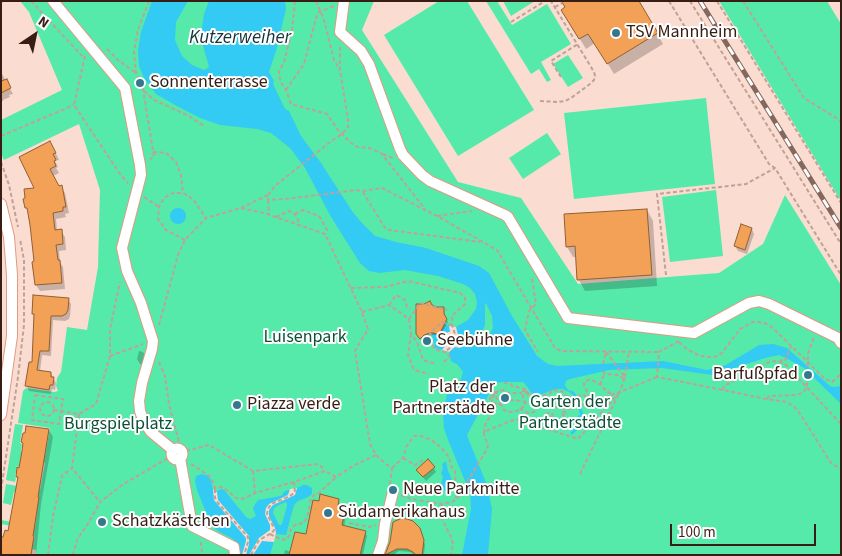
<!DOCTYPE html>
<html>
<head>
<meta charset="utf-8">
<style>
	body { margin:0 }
	#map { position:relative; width:842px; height:556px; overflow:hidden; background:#fadcd1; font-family:"Source Sans 3",sans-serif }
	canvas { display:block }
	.frame { position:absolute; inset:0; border:2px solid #371d13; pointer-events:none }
	.north { position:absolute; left:10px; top:10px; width:50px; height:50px; -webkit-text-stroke:4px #fff; paint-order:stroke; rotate:34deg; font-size:14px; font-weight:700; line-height:20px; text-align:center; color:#371d13 }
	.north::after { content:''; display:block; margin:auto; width:18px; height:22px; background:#371d13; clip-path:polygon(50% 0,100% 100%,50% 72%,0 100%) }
	.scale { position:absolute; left:670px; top:524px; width:146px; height:22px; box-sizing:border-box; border:2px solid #371d13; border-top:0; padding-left:6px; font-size:15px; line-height:18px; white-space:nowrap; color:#371d13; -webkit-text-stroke:4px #fff; paint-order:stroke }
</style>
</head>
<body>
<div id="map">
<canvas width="842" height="556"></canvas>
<div class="frame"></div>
<div class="north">N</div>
<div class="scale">100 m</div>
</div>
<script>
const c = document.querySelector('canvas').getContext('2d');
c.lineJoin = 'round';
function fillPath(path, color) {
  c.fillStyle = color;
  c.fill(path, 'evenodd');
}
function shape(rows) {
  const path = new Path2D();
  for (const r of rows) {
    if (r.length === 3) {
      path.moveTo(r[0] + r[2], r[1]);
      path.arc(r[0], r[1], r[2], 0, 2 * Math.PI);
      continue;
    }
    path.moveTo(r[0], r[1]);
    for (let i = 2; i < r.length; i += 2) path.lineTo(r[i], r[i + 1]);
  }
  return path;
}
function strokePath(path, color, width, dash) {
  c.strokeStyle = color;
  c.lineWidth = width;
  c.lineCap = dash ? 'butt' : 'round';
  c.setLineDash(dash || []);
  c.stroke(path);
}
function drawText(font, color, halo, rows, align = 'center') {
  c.font = font + ' "Source Sans 3",sans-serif';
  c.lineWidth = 4;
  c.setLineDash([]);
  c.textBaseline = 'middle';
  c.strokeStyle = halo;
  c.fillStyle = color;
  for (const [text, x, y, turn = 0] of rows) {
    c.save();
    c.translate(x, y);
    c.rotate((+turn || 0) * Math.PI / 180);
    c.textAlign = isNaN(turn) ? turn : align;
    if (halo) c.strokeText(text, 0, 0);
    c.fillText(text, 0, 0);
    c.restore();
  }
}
fillPath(shape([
	[20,1,374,1,362,30,458,182,521,198,578,284,719,273,763,244,785,195,841,285,841,555,36,555,36,550,32,549,35,536,32,535,33,530,1,524,1,520,35,526,39,496,14,492,11,505,3,503,6,484,40,490,45,463,21,457,19,467,17,466,15,477,16,478,15,482,6,480,15,424,23,425,20,443,22,444,21,452,45,456,50,428,18,423,23,391,26,388,54,392,58,391,56,386,57,378,61,372,62,365,67,327,87,330,98,267,100,190,79,124,4,160,1,154,1,120,62,90,29,12],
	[439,1,467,1,534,110,458,156,384,35],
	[486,1,497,1,512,25,547,4,571,44,541,62,551,80,547,82,539,69,531,74],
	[503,1,535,1,511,16],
	[719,1,827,1,841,24,841,201],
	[568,55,583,78,568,87,553,64],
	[706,98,715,184,574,199,564,113],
	[547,133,561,154,523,179,509,158],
	[716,190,723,256,670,262,662,197]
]), '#55eaaa');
fillPath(shape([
	[152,1,188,1,176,22,175,40,182,56,192,65,204,70,209,67,202,42,202,27,204,14,209,1,285,1,286,9,276,51,269,72,274,81,273,84,285,109,289,111,301,136,321,163,352,211,361,222,375,236,396,242,426,248,479,266,489,273,512,316,537,356,548,364,557,366,663,361,707,370,726,365,759,345,773,344,787,348,830,386,834,387,841,386,841,404,804,368,788,359,779,355,765,358,713,375,662,368,609,370,570,379,566,381,565,385,568,390,574,393,566,391,563,389,555,389,540,395,533,395,525,384,523,382,503,382,495,383,467,435,468,438,487,485,492,509,488,555,462,555,471,509,470,493,448,440,444,428,443,415,447,394,451,385,457,384,461,379,463,372,458,365,451,361,449,352,435,348,432,334,442,324,456,327,468,320,476,309,477,302,475,294,470,288,463,284,438,276,405,270,379,273,369,271,360,263,331,217,305,168,290,148,271,133,257,129,220,125,200,118,175,105,156,94,144,78,139,66,138,51,141,32],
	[486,303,492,316,493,328,488,337,480,343,473,344,473,340,482,332,485,325,485,305],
	[178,216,8],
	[446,461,448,471,452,480,452,484,448,490,438,493,436,492,441,484,443,476,441,474,443,468,442,464],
	[201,474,206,475,210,478,213,489,217,491,222,489,225,491,246,517,250,519,256,516,253,509,254,506,258,500,281,496,285,491,297,488,303,485,307,485,312,488,312,494,308,497,298,501,294,505,286,535,276,534,270,555,239,555,237,544,233,539,218,531,212,526,209,520,197,490,195,481,196,476],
	[286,502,287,504,287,506,282,524,281,525,279,525,273,513,274,508,279,505]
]), '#33caf3');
fillPath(shape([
	[449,326,456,327,458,335,463,336,465,344,460,348,455,347,449,352,442,350,446,345,445,345,443,337,448,332,450,332],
	[297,488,295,495,273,505,269,510,269,516,275,528,276,533,274,542,262,541,253,555,249,555,259,538,270,530,270,525,265,514,266,508,269,504,288,495,290,489],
	[213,489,217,492,218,500,249,536,249,544,246,555,242,555,246,541,246,538,214,500]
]), '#fadcd1');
fillPath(shape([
	[562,10,657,33,663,44,614,74,595,43,586,49],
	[1,72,13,94,9,95,10,97,3,100,3,101,1,102],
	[54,149,59,160,55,161,58,167,56,168,59,173,53,176,59,187,61,187,65,193,69,213,65,214,66,217,56,219,57,231,61,231,65,237,66,250,59,251,60,263,63,267,65,289,40,291,36,285,35,263,29,212,26,207],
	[647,210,653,221,657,286,585,291,579,280,577,257,573,257,567,247,565,216],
	[752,229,754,234,747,254,738,251,735,246],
	[34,297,68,299,71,304,70,316,69,319,65,321,53,320,51,356,42,355,40,371,51,373,56,383,55,390,52,389,51,394,29,391,27,386,33,363,35,317,33,314],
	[443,308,444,310,445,318,448,322,441,334,441,338,436,335,432,335,425,338,422,341,419,337],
	[139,351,143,352,146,357,144,365,140,364,137,359],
	[49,430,53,437,41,504,36,555,2,555,9,533,19,479,17,476,20,469,24,445,22,442],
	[434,468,436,472,426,481,417,470],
	[338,500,340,504,340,506,345,508,347,512,344,527,365,532,367,536,363,555,284,555,285,550,291,552,307,535,320,503],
	[421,532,425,545,424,555,416,555,410,552,399,551,393,555,387,555,391,542]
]), '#0003');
strokePath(shape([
	[571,392,573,393,577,399,582,415,579,417,578,427,572,433]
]), '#33caf3', 3);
const building = shape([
	[561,1,639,1,658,33,607,64,588,34,579,39,561,10,565,7,561,1],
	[7,79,11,88,1,93,1,81,7,79],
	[50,141,56,153,53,154,56,160,54,161,56,166,50,169,59,186,62,185,66,207,63,207,63,211,53,213,55,230,62,229,63,244,56,245,58,260,60,260,62,283,35,285,32,262,34,261,30,225,27,208,25,208,23,199,25,198,24,189,34,188,19,157,50,141],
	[647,209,652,275,577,280,575,246,566,247,564,214,647,209],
	[741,224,752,228,745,250,734,246,741,224],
	[33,295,69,298,68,310,66,314,62,316,51,316,49,351,40,351,37,370,51,372,51,377,54,377,53,385,50,385,49,390,25,386,29,362,32,362,34,314,32,314,33,295],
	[430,301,432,305,437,307,444,307,444,314,447,319,441,331,440,336,434,333,430,333,424,335,420,339,416,334,416,304,424,304,430,301],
	[26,426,49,429,38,497,39,497,33,536,34,536,31,555,1,555,1,537,3,537,5,530,8,531,18,477,16,477,17,467,19,468,22,451,23,443,21,442,23,433,25,433,26,426],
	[428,459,435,467,423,477,416,470,428,459],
	[320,494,339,499,338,505,346,507,342,525,366,531,360,555,289,555,295,532,306,534,313,500,319,501,320,494],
	[402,518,407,519,413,521,420,528,424,540,422,555,416,555,413,552,407,549,397,549,385,555,390,542,393,522,402,518]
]);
fillPath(building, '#f2a156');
strokePath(building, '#925f31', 1);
const minor = shape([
	[53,1,125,88,140,165,141,175,122,248,127,271,141,303,153,341,152,349,142,383,139,401,140,411,144,422,151,432,173,450],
	[344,1,340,32,361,51,369,64,400,149,403,155,422,175,430,181,505,215,508,217,568,318,694,333,749,303,759,301,769,304,838,338,841,343],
	[1,204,9,237,12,275,12,336,1,415],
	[177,454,5.5],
	[180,458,192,526,234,547,235,555],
	[378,555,383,541,385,524,393,492]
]);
strokePath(minor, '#e09b82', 12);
strokePath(shape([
	[31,1,84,58],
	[149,1,138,30,134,52,136,73,143,89,154,157,150,159],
	[295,1,292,31,284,62,279,71,280,81,286,90,291,104,327,114,338,130,351,143,358,147,369,148,381,153,425,209],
	[316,1,324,20,334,60,340,70],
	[669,1,769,164,775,168,841,275],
	[690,1,841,244],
	[717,1,841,203],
	[743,1,804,98,838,119,841,122],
	[1,2,3,1],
	[555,7,562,3],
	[511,22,545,1],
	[107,49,118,60,136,73],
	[85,56,74,105,120,174,128,183],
	[561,77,551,61,578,44],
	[286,90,304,64,316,18,319,12,334,6],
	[144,91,154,100,189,116,205,127],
	[540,101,557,102,565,101,571,98,590,84,594,80,595,76,594,72,551,1],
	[1,136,74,105],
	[153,152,166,153,176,162,181,175,183,193],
	[383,154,395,159],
	[1,162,9,185,18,227],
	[363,192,385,228,389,230,480,242],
	[268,195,276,185,334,139,342,134,348,127,348,120,340,70,340,45],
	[144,197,159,207],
	[268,200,269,214],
	[241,208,264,213,325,234,362,312,368,329,355,351,370,444,376,455,386,464,392,468,390,484],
	[295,214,303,210,319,216,327,230,325,234],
	[437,216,472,211],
	[276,217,289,211,295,214,300,225],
	[185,240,166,230,158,219,159,207,164,198,173,193,183,193,193,199,206,218],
	[666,275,657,194,746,184,775,168],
	[532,279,536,304,529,311,525,330,538,352],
	[351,288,385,287,408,281,460,293,465,298,465,304,452,316,452,325,455,334,452,346,445,352],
	[389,305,396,295,405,300,407,307,410,309],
	[362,312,389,305,409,319,411,334,417,342,423,360,436,364],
	[409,319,420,303,447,310],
	[159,325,178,255,185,240,206,218,241,208,268,195,268,200,294,198,356,190,363,191,382,188,437,216,497,250,555,348,561,351,659,352],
	[411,334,408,355,414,370,429,374],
	[679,341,659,352,657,377,723,390,766,399,787,402,797,409,831,463,841,469],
	[679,342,687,349,698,355,707,357,714,357,719,355,722,353,740,329,753,322,760,322,767,324,774,329,825,379,832,382,841,374],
	[606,352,625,377,620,391],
	[110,356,143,344],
	[159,362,165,376,169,404,179,442],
	[444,362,449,357,448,353,434,349,430,333,442,322,452,325],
	[780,362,781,360,785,361,791,346],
	[603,364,606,352],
	[603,371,605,374,619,375,624,379],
	[625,377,629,352],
	[504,383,511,384,512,386,526,389,529,395],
	[601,385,601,380,605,374],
	[723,390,724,386,771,361,780,362,786,365,841,424],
	[495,391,490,398,491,403,493,399,493,396,495,394],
	[525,391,527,394,538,396,548,395],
	[35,395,63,399,59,424,32,420,35,395],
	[590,398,584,385,584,382,588,380,592,380,601,385,606,391,612,394],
	[767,399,769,396,796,395,802,393,805,390,807,387,807,382,808,353,814,337],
	[47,409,7],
	[500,403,504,410,511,412,517,411,525,406,525,403,522,393,523,391,525,391],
	[495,406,497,399,495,394,498,391,503,390,508,393,522,393],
	[520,408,522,410,528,413,534,412,539,405,553,390,562,391,566,396,575,397,583,395,594,401],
	[54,410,79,414,96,404,110,356,110,329,120,282],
	[563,411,566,413,564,416,562,413,563,411],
	[550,415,2.5],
	[79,414,72,468,100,502],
	[577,424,589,428],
	[484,433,485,425,494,409,503,401,515,400,539,405,569,409,620,392,657,377],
	[186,451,209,445,253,471,319,464,325,471],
	[403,458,415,465,423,460],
	[191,464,208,475,213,482,215,488,220,487,224,488,236,498,242,499,255,493,294,482,325,471,336,477,353,466,376,455],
	[392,468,403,458,406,447,414,436,421,436,429,439,436,443,443,450,449,457,451,466,455,471,456,498],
	[253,471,255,493],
	[580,474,618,395],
	[215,489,215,498,218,503,248,537,248,542,245,552],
	[1,490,18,377,24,325,24,260,20,239],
	[401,495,411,499,442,504,452,502,457,499,487,449,488,445,484,435,484,433,486,431,516,419,578,439,620,392],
	[442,504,440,515,451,537,453,544,451,555],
	[349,523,369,527,376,525],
	[270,534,278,538,286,540,289,536,291,529,295,525,303,523,307,518,311,499,314,495,319,493,336,477],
	[201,542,201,547,203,555],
	[48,555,53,516,62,476,72,468],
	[73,555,77,540,89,522,100,502,122,485,168,458],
	[251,555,259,540,272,533,274,530,273,526,267,514,268,509,271,504,290,496,295,492,294,482]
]), '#bfa297', 2, [4, 2.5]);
strokePath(minor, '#fff', 10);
const rail = shape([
	[700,1,841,228]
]);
strokePath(rail, '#84685e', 5);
strokePath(rail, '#fff', 3, [9]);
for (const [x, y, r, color] of [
	[616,33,5,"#37778b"],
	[140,83,5,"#37778b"],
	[427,341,5,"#37778b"],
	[808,375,5,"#37778b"],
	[505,398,5,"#37778b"],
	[237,405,5,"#37778b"],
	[393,490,5,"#37778b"],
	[328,513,5,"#37778b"],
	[102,522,5,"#37778b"]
]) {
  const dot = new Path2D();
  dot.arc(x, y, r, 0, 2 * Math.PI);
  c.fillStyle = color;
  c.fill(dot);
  strokePath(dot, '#fff', 2);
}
drawText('18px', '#371d13', '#fff', [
	["TSV Mannheim",626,33],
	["Sonnenterrasse",150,83],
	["Seebühne",437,341],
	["Barfußpfad",798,375,"right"],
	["Platz der",495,388,"right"],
	["Partnerstädte",495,409,"right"],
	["Piazza verde",247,405],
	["Neue Parkmitte",403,490],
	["Südamerikahaus",338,513],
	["Schatzkästchen",112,522]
], 'left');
drawText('18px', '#0e5035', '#fff', [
	["Luisenpark",305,338],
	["Garten der",570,403],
	["Partnerstädte",570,424],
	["Burgspielplatz",118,425]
]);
drawText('italic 19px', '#15333c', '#fff', [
	["Kutzerweiher",240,39]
]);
</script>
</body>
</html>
